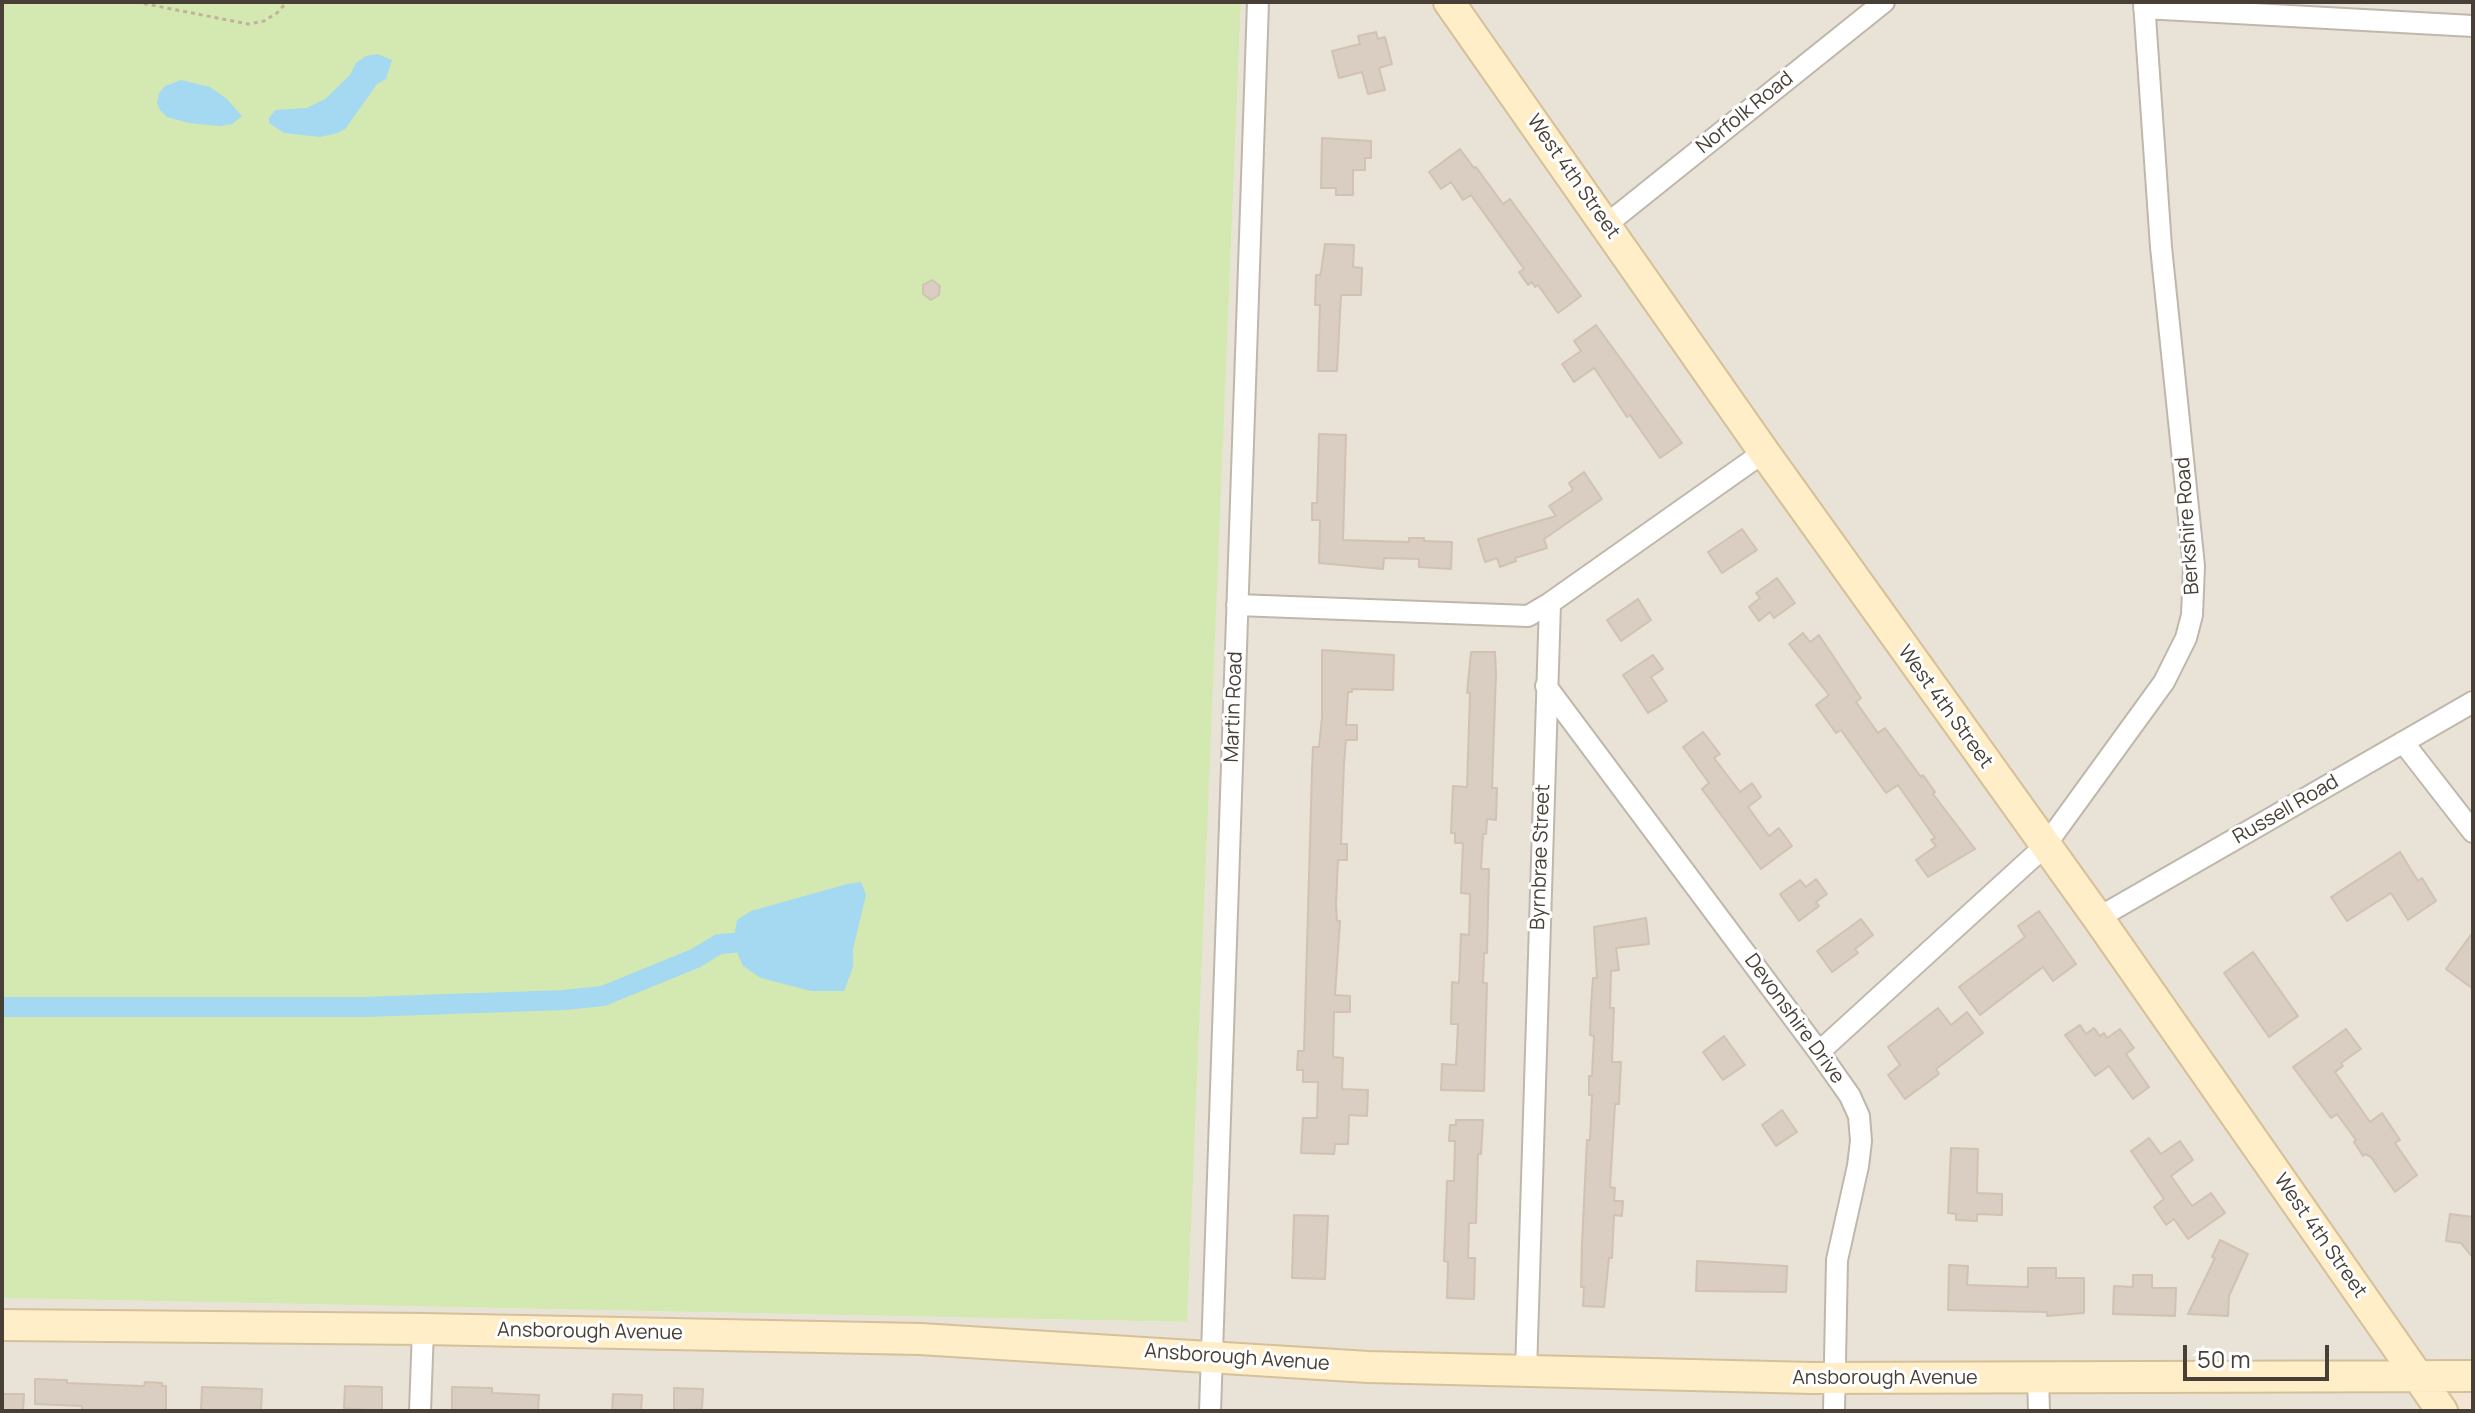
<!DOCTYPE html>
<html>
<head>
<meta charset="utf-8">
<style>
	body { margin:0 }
	#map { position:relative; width:2475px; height:1413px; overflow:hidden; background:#f4f0e9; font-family:Manrope,sans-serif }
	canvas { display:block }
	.frame { position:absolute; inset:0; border:4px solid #484037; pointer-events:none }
	.scale { position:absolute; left:2183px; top:1345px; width:146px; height:36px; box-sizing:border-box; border:4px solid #484037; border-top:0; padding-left:10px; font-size:24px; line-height:28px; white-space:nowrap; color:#484037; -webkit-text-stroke:6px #fff; paint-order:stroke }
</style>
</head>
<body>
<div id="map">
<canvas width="2475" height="1413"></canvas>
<div class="frame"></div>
<div class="scale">50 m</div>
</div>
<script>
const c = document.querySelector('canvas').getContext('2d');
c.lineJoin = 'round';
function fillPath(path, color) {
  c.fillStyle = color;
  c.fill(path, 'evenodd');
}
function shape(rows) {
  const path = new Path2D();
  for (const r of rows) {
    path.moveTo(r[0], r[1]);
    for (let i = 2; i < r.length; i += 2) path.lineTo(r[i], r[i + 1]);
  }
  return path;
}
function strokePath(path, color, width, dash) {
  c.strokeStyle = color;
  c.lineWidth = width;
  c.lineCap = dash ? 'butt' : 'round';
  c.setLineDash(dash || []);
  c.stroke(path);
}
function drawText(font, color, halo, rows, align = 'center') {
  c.font = font + ' Manrope,sans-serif';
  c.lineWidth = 6;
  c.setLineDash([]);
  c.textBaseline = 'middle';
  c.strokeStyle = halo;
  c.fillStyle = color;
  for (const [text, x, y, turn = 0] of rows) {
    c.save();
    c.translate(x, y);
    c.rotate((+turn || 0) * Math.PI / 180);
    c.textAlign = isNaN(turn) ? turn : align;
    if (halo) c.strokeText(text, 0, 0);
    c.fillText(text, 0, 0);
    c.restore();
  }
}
fillPath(shape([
	[1241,2,2473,2,2473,1363,2424,1411,2,1411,2,1298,1186,1322]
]), '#e8e2d7');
fillPath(shape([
	[2473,1363,2473,1411,2424,1411]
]), '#f6e5d4');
fillPath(shape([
	[2,2,1241,2,1187,1322,2,1298]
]), '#d4e9b1');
fillPath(shape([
	[377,54,392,60,386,79,377,84,346,128,338,133,320,137,284,133,269,123,269,118,275,110,307,108,325,99,350,75,356,63,366,56],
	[181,80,210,87,227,99,242,116,232,124,220,126,189,123,167,117,160,110,157,103,159,93,165,86],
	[861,882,866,895,853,949,853,967,844,991,811,991,761,978,743,966,733,943,737,920,751,911,847,884]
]), '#a5d8f1');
strokePath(shape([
	[2,1007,364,1007,564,1000,603,996,696,958,719,944,733,943]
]), '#a5d8f1', 20);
const building = shape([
	[1376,32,1378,39,1385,37,1392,64,1379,68,1385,90,1368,94,1362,72,1339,78,1332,51,1360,44,1358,36,1376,32],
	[1322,138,1371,141,1371,158,1365,158,1365,170,1353,170,1353,195,1336,195,1336,188,1321,188,1322,138],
	[1460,149,1474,168,1476,167,1503,204,1510,199,1581,296,1558,313,1538,285,1535,287,1532,282,1528,285,1519,272,1524,269,1471,195,1463,200,1451,182,1441,189,1429,172,1460,149],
	[1325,244,1354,245,1353,267,1362,268,1361,295,1341,295,1337,371,1318,371,1320,305,1315,305,1316,275,1320,275,1321,272,1325,244],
	[932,280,940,286,939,295,931,300,923,294,923,285,932,280],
	[1596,325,1682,443,1660,458,1630,415,1627,417,1595,369,1594,368,1574,382,1562,364,1581,351,1574,341,1596,325],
	[1319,434,1346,435,1343,540,1409,542,1409,538,1424,538,1424,541,1452,542,1451,569,1419,567,1419,559,1384,558,1383,569,1319,563,1320,520,1312,520,1312,503,1317,503,1319,434],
	[1584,472,1602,499,1544,539,1547,548,1515,558,1516,561,1500,567,1497,558,1485,562,1478,539,1556,516,1549,506,1573,490,1569,483,1584,472],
	[1742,529,1757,550,1722,573,1708,552,1742,529],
	[1777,578,1795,603,1774,618,1770,612,1759,621,1749,607,1760,598,1756,593,1777,578],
	[1638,599,1651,620,1621,641,1607,620,1638,599],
	[1803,633,1810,642,1819,635,1861,698,1856,702,1878,733,1885,728,1921,777,1923,775,1935,792,1933,794,1975,849,1928,877,1916,860,1936,846,1931,840,1935,838,1898,785,1886,793,1841,730,1836,733,1816,705,1829,695,1789,644,1803,633],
	[1322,650,1394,655,1393,690,1352,689,1352,692,1348,692,1346,725,1357,725,1357,740,1346,740,1344,763,1341,844,1347,844,1347,860,1338,860,1336,904,1337,921,1340,921,1335,995,1350,996,1350,1012,1334,1012,1333,1057,1343,1058,1342,1089,1368,1090,1367,1116,1349,1115,1348,1144,1335,1144,1334,1154,1301,1153,1303,1118,1317,1118,1318,1082,1303,1082,1303,1070,1297,1070,1298,1051,1304,1051,1312,770,1313,747,1319,747,1322,718,1322,650],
	[1471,652,1495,652,1496,673,1492,788,1497,788,1496,820,1487,819,1486,834,1483,834,1481,869,1489,869,1487,953,1484,953,1483,983,1487,983,1484,1091,1441,1090,1442,1064,1456,1065,1458,1024,1451,1024,1452,982,1459,983,1461,934,1469,935,1470,894,1461,893,1463,843,1455,843,1455,833,1451,833,1453,786,1467,787,1470,693,1467,693,1471,652],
	[1653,655,1663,669,1651,677,1667,701,1648,713,1623,675,1653,655],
	[1703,732,1720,754,1714,758,1740,792,1752,783,1761,797,1748,807,1769,836,1779,828,1792,846,1761,869,1702,789,1709,783,1683,747,1703,732],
	[2400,852,2418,881,2422,878,2436,901,2408,920,2391,893,2347,921,2331,897,2400,852],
	[1816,879,1827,894,1816,902,1819,906,1799,921,1780,894,1800,880,1806,887,1816,879],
	[2039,911,2076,964,2053,981,2043,967,1980,1015,1959,987,2025,937,2018,926,2039,911],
	[1646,918,1649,944,1616,948,1619,970,1611,971,1610,1008,1614,1008,1612,1062,1621,1062,1619,1104,1615,1104,1610,1187,1615,1188,1614,1201,1623,1201,1622,1216,1614,1215,1612,1258,1609,1258,1604,1307,1583,1306,1584,1287,1581,1287,1582,1244,1587,1140,1590,1140,1592,1095,1589,1095,1589,1076,1592,1076,1594,1036,1590,1035,1591,1007,1593,978,1597,978,1594,927,1646,918],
	[1861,919,1873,935,1855,949,1858,953,1832,972,1817,951,1861,919],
	[2473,932,2473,989,2446,969,2473,932],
	[2253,952,2298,1016,2269,1037,2224,973,2253,952],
	[1938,1008,1951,1025,1967,1012,1983,1033,1936,1069,1939,1074,1905,1099,1888,1075,1900,1065,1888,1047,1938,1008],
	[2080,1025,2086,1034,2094,1028,2100,1036,2104,1033,2107,1038,2120,1029,2134,1048,2126,1054,2149,1087,2133,1099,2109,1066,2095,1076,2065,1035,2080,1025],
	[2346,1029,2361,1049,2341,1063,2343,1066,2335,1072,2370,1122,2382,1113,2400,1140,2395,1143,2417,1175,2395,1192,2371,1157,2365,1154,2363,1156,2354,1142,2356,1140,2337,1114,2331,1118,2293,1067,2346,1029],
	[1724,1036,1745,1065,1723,1080,1703,1052,1724,1036],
	[1782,1110,1797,1132,1776,1146,1762,1125,1782,1110],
	[1456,1120,1483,1120,1481,1154,1478,1154,1476,1223,1469,1223,1468,1258,1475,1258,1474,1299,1447,1298,1448,1262,1444,1261,1447,1181,1454,1181,1455,1141,1449,1141,1450,1125,1456,1125,1456,1120],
	[2149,1138,2161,1154,2180,1141,2193,1160,2171,1176,2192,1206,2211,1193,2225,1213,2188,1239,2174,1219,2166,1225,2154,1207,2164,1199,2131,1151,2149,1138],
	[1951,1148,1978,1149,1977,1193,2002,1194,2002,1215,1977,1214,1977,1221,1956,1220,1956,1214,1948,1213,1951,1148],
	[2450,1214,2473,1217,2473,1258,2461,1243,2446,1241,2450,1214],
	[1294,1215,1328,1216,1325,1279,1292,1278,1294,1215],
	[2220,1240,2248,1254,2229,1296,2228,1316,2188,1314,2215,1258,2212,1257,2220,1240],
	[1697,1261,1787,1266,1786,1292,1696,1291,1697,1261],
	[1949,1265,1968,1266,1967,1285,2028,1287,2028,1268,2056,1268,2056,1278,2084,1278,2084,1313,2047,1316,2047,1312,1948,1310,1949,1265],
	[2133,1275,2152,1275,2152,1288,2176,1288,2175,1316,2113,1314,2114,1286,2133,1287,2133,1275],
	[35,1379,67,1380,67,1383,141,1386,144,1386,145,1382,162,1383,162,1386,166,1386,166,1411,82,1411,82,1406,35,1404,35,1379],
	[345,1386,382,1387,382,1411,344,1408,345,1386],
	[202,1387,262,1389,261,1411,201,1411,202,1387],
	[452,1387,492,1388,492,1393,539,1395,538,1411,452,1411,452,1387],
	[674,1388,703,1389,702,1409,674,1411,674,1388],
	[2,1394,24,1394,23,1411,2,1411,2,1394],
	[613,1394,642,1395,641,1411,612,1411,613,1394]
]);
fillPath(building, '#d9cec1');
strokePath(building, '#d1c2b1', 2);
const street = shape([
	[2144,8,2473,26],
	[1607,224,1884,2],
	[1237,605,1528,616,1550,603],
	[1546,686,1819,1052,1850,1096,1859,1116,1861,1141,1858,1166,1837,1260,1834,1411],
	[2403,742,2473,832],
	[2098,918,2473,702],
	[1819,1052,2045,846,2164,682,2186,638,2192,615,2194,566,2161,247,2144,2],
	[1526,1372,1550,603,1764,452],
	[2038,1378,2039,1411],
	[420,1411,423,1329],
	[1210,1411,1258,2]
]);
const secondary = shape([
	[1449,2,1764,452,2098,918,2442,1411],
	[2,1325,423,1329,920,1339,1368,1367,1812,1378,2473,1376]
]);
strokePath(street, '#c0b7ab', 24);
strokePath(secondary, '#d5c099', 34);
strokePath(shape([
	[136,2,248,24,264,21,277,13,287,2]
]), '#c2b29c', 3, [4, 4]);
strokePath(street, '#fff', 20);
strokePath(secondary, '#ffeec8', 30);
drawText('20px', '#484037', '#fff', [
	["Norfolk Road",1745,113,-39],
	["West 4th Street",1573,177,55],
	["Berkshire Road",2188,526,-94],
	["Martin Road",1234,707,-88],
	["West 4th Street",1945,707,54],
	["Russell Road",2286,810,-30],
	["Byrnbrae Street",1541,857,-88],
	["Devonshire Drive",1794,1019,54],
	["West 4th Street",2320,1236,55],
	["Ansborough Avenue",590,1332,1],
	["Ansborough Avenue",1237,1358,4],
	["Ansborough Avenue",1885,1378]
]);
</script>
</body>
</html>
